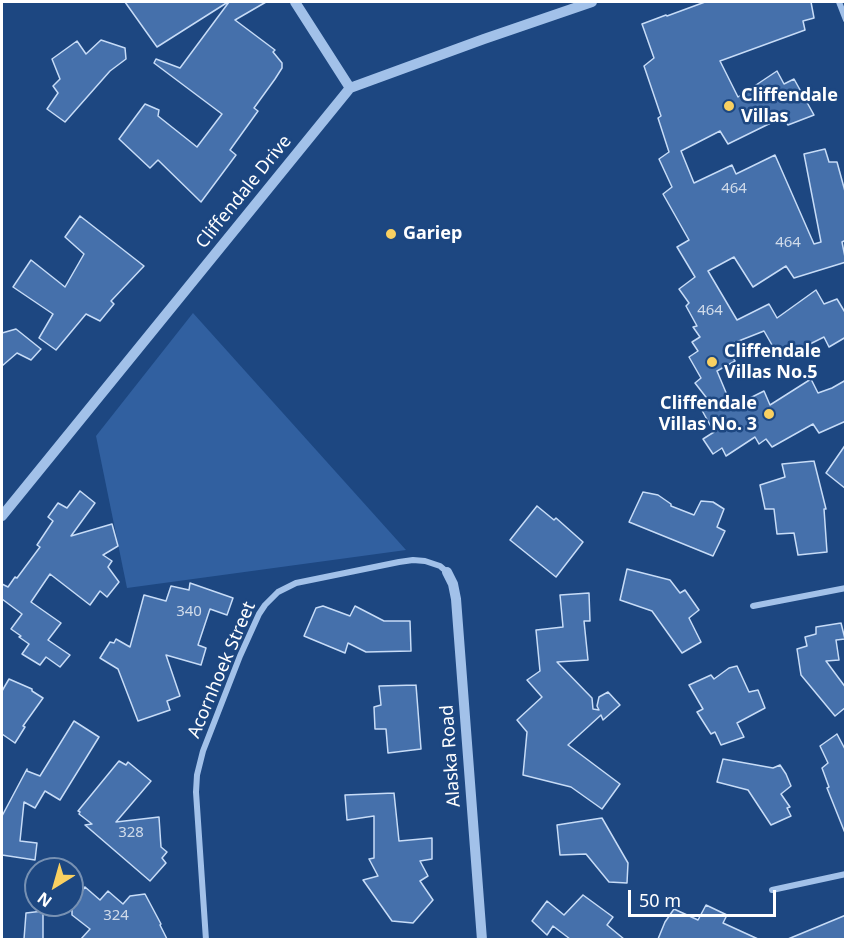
<!DOCTYPE html>
<html>
<head>
<meta charset="utf-8">
<style>
	body { margin:0 }
	#map { position:relative; width:847px; height:941px; overflow:hidden; background:#1d4781; font-family:"Noto Sans",sans-serif }
	canvas { display:block }
	.frame { position:absolute; inset:0; border:3px solid #fff; pointer-events:none }
	.north { position:absolute; left:24px; top:857px; width:60px; height:60px; box-sizing:border-box; background:#1d4781; border:2px solid #7791b3; border-radius:50%; rotate:217deg; font-size:16px; font-weight:700; line-height:24px; text-align:center; color:#fff }
	.north::after { content:''; display:block; margin:auto; width:21px; height:27px; background:#f9d061; clip-path:polygon(50% 0,100% 100%,50% 72%,0 100%) }
	.scale { position:absolute; left:628px; top:890px; width:148px; height:27px; box-sizing:border-box; border:3px solid #fff; border-top:0; padding-left:8px; font-size:18px; line-height:21px; white-space:nowrap; color:#fff; -webkit-text-stroke:4px #1d4781; paint-order:stroke }
</style>
</head>
<body>
<div id="map">
<canvas width="847" height="941"></canvas>
<div class="frame"></div>
<div class="north">N</div>
<div class="scale">50 m</div>
</div>
<script>
const c = document.querySelector('canvas').getContext('2d');
c.lineJoin = 'round';
function fillPath(path, color) {
  c.fillStyle = color;
  c.fill(path, 'evenodd');
}
function shape(rows) {
  const path = new Path2D();
  for (const r of rows) {
    path.moveTo(r[0], r[1]);
    for (let i = 2; i < r.length; i += 2) path.lineTo(r[i], r[i + 1]);
  }
  return path;
}
function strokePath(path, color, width, dash) {
  c.strokeStyle = color;
  c.lineWidth = width;
  c.lineCap = dash ? 'butt' : 'round';
  c.setLineDash(dash || []);
  c.stroke(path);
}
function drawText(font, color, halo, rows, align = 'center') {
  c.font = font + ' "Noto Sans",sans-serif';
  c.lineWidth = 5;
  c.setLineDash([]);
  c.textBaseline = 'middle';
  c.strokeStyle = halo;
  c.fillStyle = color;
  for (const [text, x, y, turn = 0] of rows) {
    c.save();
    c.translate(x, y);
    c.rotate((+turn || 0) * Math.PI / 180);
    c.textAlign = isNaN(turn) ? turn : align;
    if (halo) c.strokeText(text, 0, 0);
    c.fillText(text, 0, 0);
    c.restore();
  }
}
fillPath(shape([
	[193,313,406,550,127,588,96,436]
]), '#3160a0');
const building = shape([
	[125,2,228,2,157,47,125,2],
	[229,2,266,2,235,20,275,50,273,52,282,63,282,68,275,79,254,108,258,111,230,150,236,155,201,202,158,160,150,168,119,139,145,104,159,110,158,116,197,147,222,114,154,63,156,59,180,68,229,2],
	[705,2,811,2,814,18,803,21,805,30,720,61,738,97,777,71,784,84,794,79,814,115,788,125,783,117,728,144,720,131,681,151,694,183,732,165,736,174,775,155,814,244,821,242,804,154,825,149,829,162,837,162,846,195,846,240,842,242,846,262,794,278,786,266,753,287,734,257,708,271,737,320,769,304,777,318,816,290,824,304,837,299,846,314,846,337,829,347,824,337,780,359,764,331,726,346,735,361,717,371,732,407,764,391,770,405,811,379,818,393,832,388,846,380,846,421,819,433,813,424,772,447,766,439,759,444,755,437,726,456,722,448,713,454,703,439,714,432,699,405,709,401,695,383,701,378,689,357,698,351,692,342,700,337,693,327,697,326,686,306,689,303,679,289,695,277,677,247,689,240,663,194,672,187,659,159,669,152,658,118,661,116,644,66,654,58,642,24,666,15,667,16,705,2],
	[101,40,125,48,126,59,110,71,65,122,47,109,58,93,53,86,60,79,52,59,77,41,86,54,101,40],
	[80,216,144,266,111,301,114,304,100,321,86,314,56,350,39,338,53,314,13,287,31,260,65,287,84,254,65,237,80,216],
	[16,329,41,349,31,360,17,353,2,366,2,333,16,329],
	[846,444,846,489,826,473,846,444],
	[814,461,826,509,824,509,827,552,798,555,794,533,777,534,774,509,765,509,760,485,785,477,782,464,814,461],
	[80,491,95,503,71,536,112,524,118,546,103,555,112,561,108,567,119,582,107,597,100,591,90,605,50,574,31,602,61,623,48,640,70,655,60,667,46,657,40,665,22,654,29,644,19,637,21,636,11,629,22,614,2,599,2,584,8,587,15,577,17,578,40,547,37,545,53,521,48,517,58,503,67,508,80,491],
	[643,492,658,495,671,504,671,506,694,515,701,501,713,502,724,509,717,527,725,531,713,556,629,522,643,492],
	[537,506,554,520,556,518,583,542,556,577,510,540,537,506],
	[627,569,670,580,680,593,685,590,699,610,689,618,701,642,682,653,652,611,620,600,627,569],
	[190,583,233,598,227,615,210,609,198,645,206,648,201,665,166,655,180,696,167,701,170,710,138,721,118,669,100,658,110,642,114,643,116,639,130,647,144,595,166,601,171,586,189,590,190,583],
	[589,593,590,621,584,621,588,660,557,662,592,698,593,709,599,710,597,706,599,697,608,692,620,705,603,720,601,715,568,745,620,784,602,809,571,787,523,775,527,732,517,720,542,697,527,680,540,671,536,630,563,627,560,595,589,593],
	[323,606,350,616,355,606,384,621,410,621,411,651,366,652,348,643,345,653,304,636,316,608,323,606],
	[841,623,845,639,836,640,839,660,826,661,846,688,846,707,835,716,801,675,797,649,807,646,805,637,816,634,816,627,841,623],
	[737,666,749,692,758,690,765,708,737,723,744,737,721,745,715,732,711,734,697,712,703,709,689,685,711,675,714,679,729,668,737,666],
	[9,679,32,689,32,691,43,698,23,726,25,727,15,743,2,734,2,691,9,679],
	[416,685,421,749,388,753,386,729,375,729,374,707,381,705,379,686,416,685],
	[74,721,99,737,60,800,45,791,35,808,24,802,20,841,37,843,35,860,2,855,2,816,27,769,27,771,40,776,74,721],
	[837,734,846,751,845,833,827,788,829,787,822,768,828,763,820,746,837,734],
	[723,759,773,768,780,765,786,774,791,786,781,794,790,807,787,808,791,816,771,825,748,790,717,782,723,759],
	[119,761,126,765,128,762,151,781,116,822,159,817,161,847,167,852,162,858,166,863,150,881,85,825,92,824,79,814,80,812,78,811,119,761],
	[394,793,399,841,432,838,432,859,420,861,428,876,420,881,433,900,413,923,392,921,363,880,378,876,369,859,374,858,374,816,347,820,345,795,394,793],
	[602,818,628,863,627,883,609,882,586,854,560,855,557,825,602,818],
	[85,887,100,900,108,891,123,904,130,896,145,894,161,924,160,925,167,939,81,939,90,929,72,915,72,905,85,887],
	[583,895,613,917,607,925,624,939,570,939,553,926,547,935,532,921,547,901,564,915,583,895],
	[706,905,727,915,723,923,758,939,658,939,665,922,674,909,698,920,706,905],
	[43,911,43,939,24,939,26,913,43,911],
	[846,915,846,939,788,939,846,915]
]);
fillPath(building, '#4570ab');
strokePath(building, '#c7dcf7', 1.5);
strokePath(shape([
	[839,2,846,20],
	[753,606,846,588],
	[772,890,846,874],
	[206,940,196,792,197,775,203,751,240,656,259,614,265,605,278,592,296,583,399,562,413,560,425,561,440,566,447,572]
]), '#a2c1e9', 6);
strokePath(shape([
	[295,2,350,88],
	[2,516,350,88,484,39,592,2],
	[447,572,453,584,456,599,482,940]
]), '#a2c1e9', 10);
for (const [x, y, r, color] of [
	[729,106,6,"#f9d061"],
	[391,234,6,"#f9d061"],
	[712,362,6,"#f9d061"],
	[769,414,6,"#f9d061"]
]) {
  const dot = new Path2D();
  dot.arc(x, y, r, 0, 2 * Math.PI);
  c.fillStyle = color;
  c.fill(dot);
  strokePath(dot, '#1d4781', 2);
}
drawText('15px', '#d0dbea', null, [
	["464",734,189],
	["464",788,243],
	["464",710,311],
	["340",189,612],
	["328",131,833],
	["324",116,916]
]);
drawText('bold 18px', '#fff', '#1d4781', [
	["Cliffendale",741,96],
	["Villas",741,117],
	["Gariep",403,234],
	["Cliffendale",724,352],
	["Villas No.5",724,373],
	["Cliffendale",757,404,"right"],
	["Villas No. 3",757,425,"right"]
], 'left');
drawText('18px', '#fff', '#1d4781', [
	["Cliffendale Drive",244,192,-51],
	["Acornhoek Street",222,670,-67],
	["Alaska Road",451,756,-94]
]);
</script>
</body>
</html>
